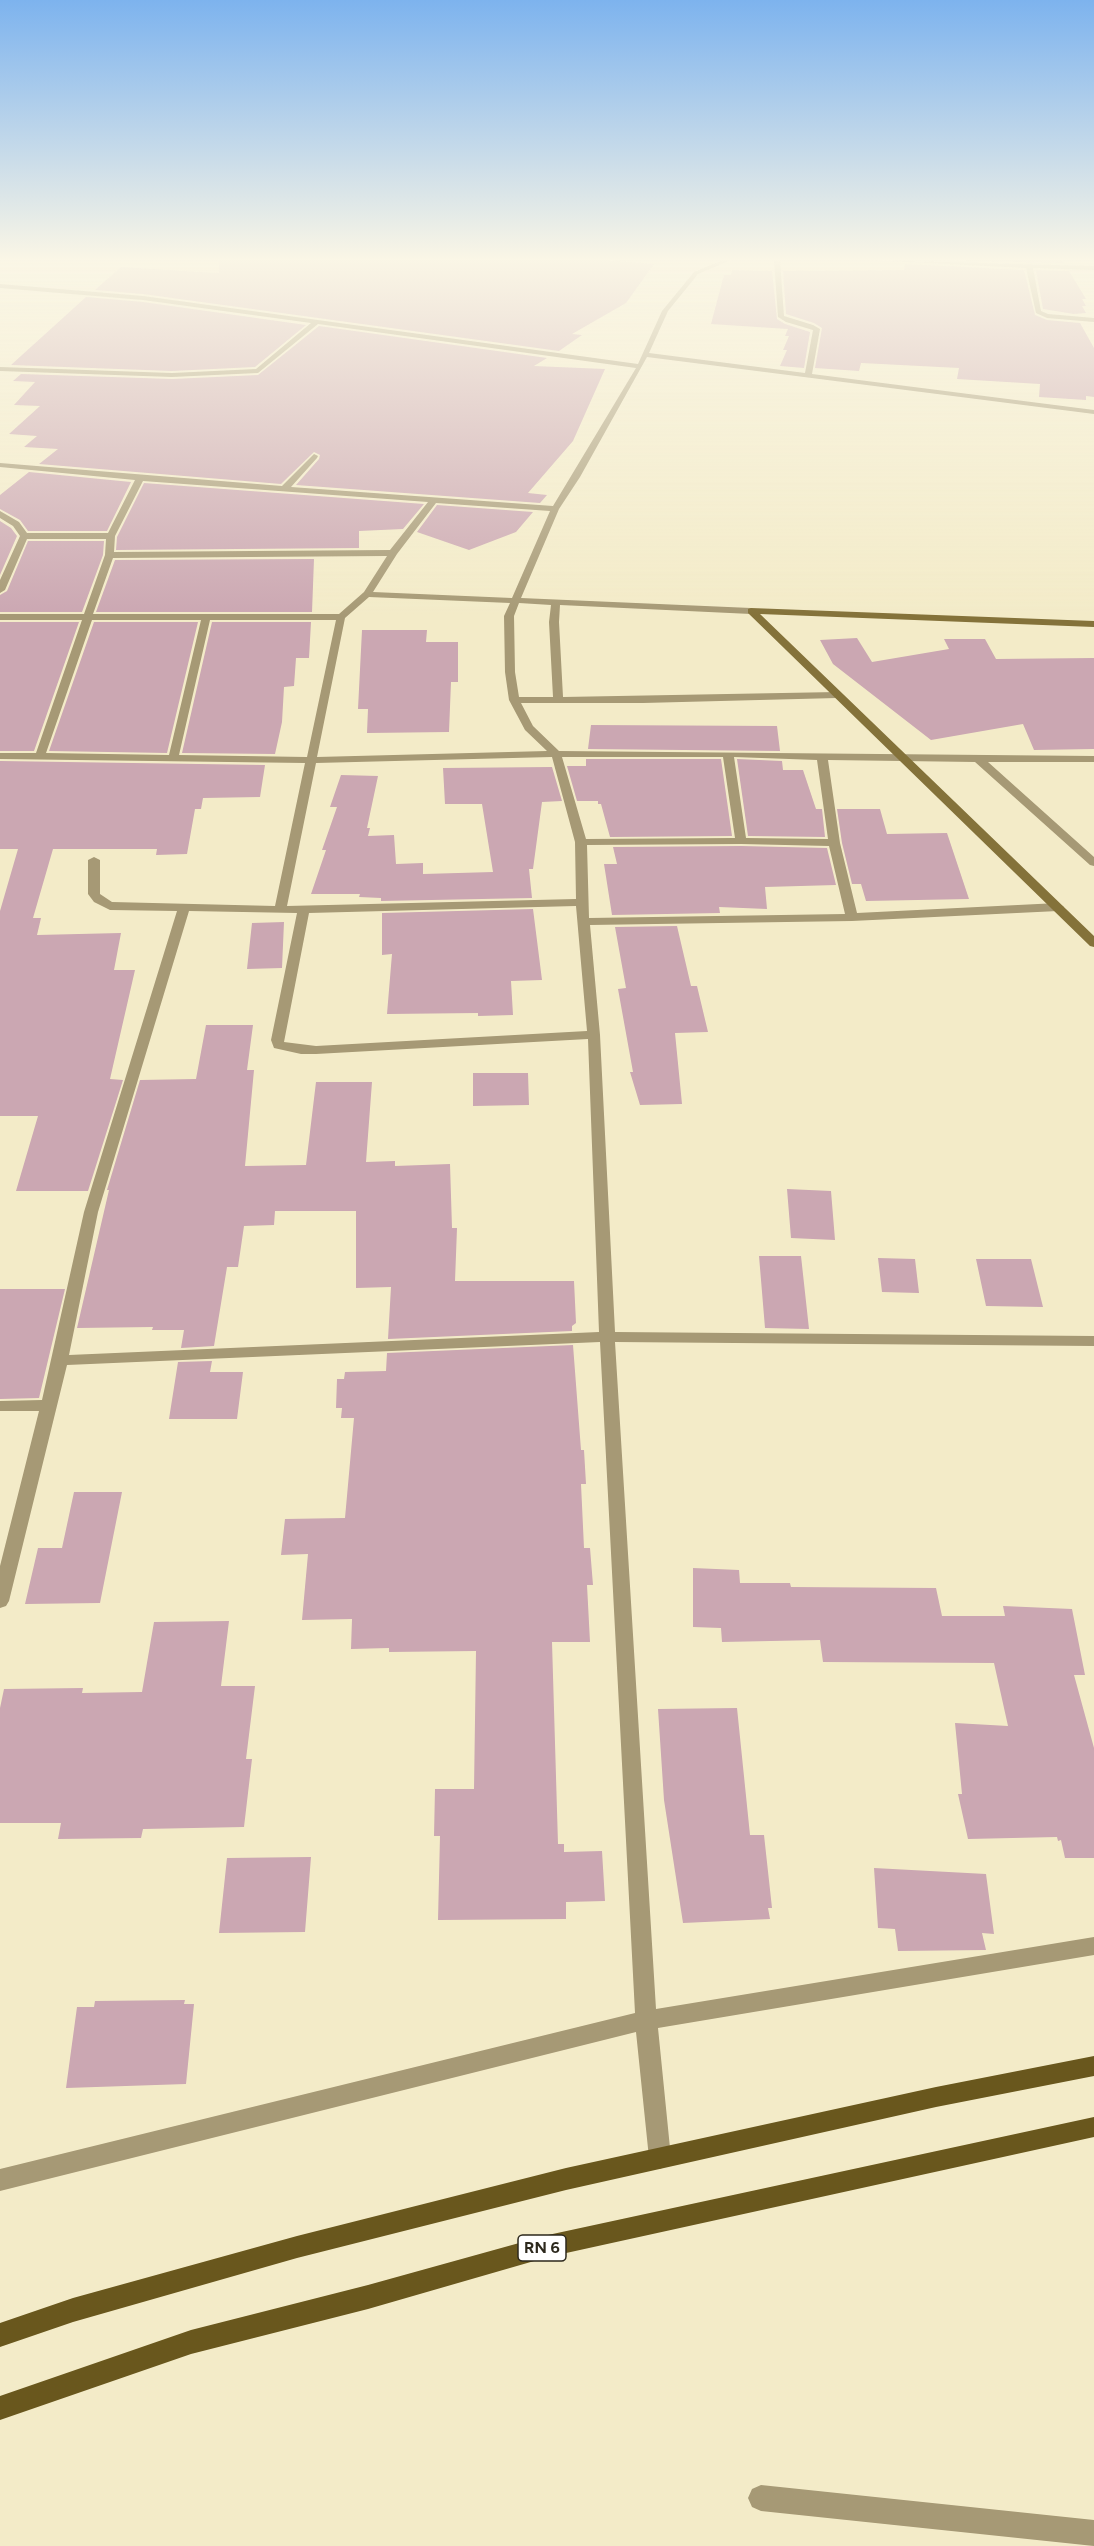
<!DOCTYPE html>
<html>
<head>
<meta charset="utf-8">
<style>
	body { margin:0 }
	canvas { display:block; background:#f3ebc8 }
</style>
</head>
<body>
<canvas width="1094" height="2546"></canvas>
<script>
const c = document.querySelector('canvas').getContext('2d');
c.lineJoin = 'round';
function fillPath(path, color) {
  c.fillStyle = color;
  c.fill(path, 'evenodd');
}
function shape(rows) {
  const path = new Path2D();
  for (const r of rows) {
    path.moveTo(r[0], r[1]);
    for (let i = 2; i < r.length; i += 2) path.lineTo(r[i], r[i + 1]);
  }
  return path;
}
function drawText(font, color, halo, rows, align = 'center') {
  c.font = font + ' Figtree,sans-serif';
  c.lineWidth = 5;
  c.setLineDash([]);
  c.textBaseline = 'middle';
  c.strokeStyle = halo;
  c.fillStyle = color;
  for (const [text, x, y, turn = 0] of rows) {
    c.save();
    c.translate(x, y);
    c.rotate((+turn || 0) * Math.PI / 180);
    c.textAlign = isNaN(turn) ? turn : align;
    if (halo) c.strokeText(text, 0, 0);
    c.fillText(text, 0, 0);
    c.restore();
  }
}
function strokePath(path, color, width, dash) {
  c.strokeStyle = color;
  c.lineWidth = width;
  c.lineCap = dash ? 'butt' : 'round';
  c.setLineDash(dash || []);
  c.stroke(path);
}
fillPath(shape([
	[219,260,605,260,654,264,626,303,572,334,582,335,559,351,143,294,95,290,121,267,219,273],
	[941,260,1062,260,1064,263],
	[905,264,1024,270,1035,315,1047,320,1080,323,1094,348,1094,397,1086,396,1086,400,1039,397,1040,384,957,379,959,368,861,363,859,371,815,368,822,328,814,323,786,314,783,271,904,270],
	[732,270,772,271,777,319,785,324,810,332,804,368,780,366,787,350,783,350,789,336,785,336,788,329,711,324,724,275,731,275],
	[1036,270,1069,271,1086,299,1082,299,1086,306,1082,306,1086,313,1074,314,1043,309],
	[86,297,143,302,306,325,255,367,172,371,11,365],
	[319,326,547,358,534,366,605,369,573,441,528,493,547,495,540,503,296,485,319,459,320,455,314,452,281,484,39,464,58,449,24,447,37,436,9,434,40,406,14,405,35,382,13,381,21,374,172,379,258,375],
	[29,472,131,482,107,531,28,531,20,520,0,509,0,495],
	[144,483,424,504,403,529,359,531,359,548,116,550,117,537],
	[437,505,533,512,516,532,469,550,417,532],
	[0,521,11,528,17,536,0,575],
	[28,541,104,541,103,555,82,612,0,612,0,595,7,591],
	[314,559,312,612,96,612,115,560],
	[0,622,79,622,34,751,0,751],
	[94,622,198,622,167,753,49,751],
	[212,622,311,622,309,658,296,658,294,686,284,687,282,722,275,754,182,753],
	[362,630,427,630,426,642,458,642,458,682,451,682,449,732,367,733,368,709,358,709],
	[857,638,872,662,949,649,944,639,985,639,996,659,1094,658,1094,749,1034,750,1023,724,931,740,833,664,820,640],
	[591,725,777,726,780,751,588,749],
	[586,759,721,759,732,836,610,837,601,804,598,804,598,801,577,801,567,766,586,766],
	[737,759,782,761,783,770,803,770,816,809,822,809,825,837,748,836],
	[0,761,265,765,260,797,203,798,201,809,195,809,187,854,156,855,157,849,53,849,33,918,41,918,37,935,121,933,114,970,135,970,110,1079,123,1080,88,1191,16,1191,38,1116,0,1116,0,911,18,849,0,849],
	[552,767,562,801,542,802,533,869,529,869,532,898,381,901,381,898,359,897,360,894,311,894,326,850,322,850,337,807,330,807,341,775,378,776,367,828,370,828,368,836,394,835,396,864,423,863,423,874,493,872,482,804,445,804,443,768],
	[837,809,880,809,887,834,947,833,969,899,866,901,861,884,852,884,842,843],
	[741,846,827,848,836,885,765,887,767,909,719,907,720,913,612,915,604,864,617,864,613,847],
	[533,909,542,980,511,981,513,1015,478,1016,478,1013,387,1014,392,954,382,955,382,913],
	[284,922,282,968,247,969,252,923],
	[677,926,691,986,697,986,708,1032,675,1033,682,1104,640,1105,630,1072,633,1072,618,989,626,988,615,927],
	[206,1025,253,1025,247,1070,254,1070,245,1166,306,1165,316,1082,372,1082,366,1162,395,1161,395,1166,450,1164,452,1228,457,1228,455,1281,574,1281,576,1323,572,1326,572,1331,388,1339,391,1287,356,1288,356,1211,275,1211,274,1225,244,1226,238,1267,227,1267,214,1346,181,1348,184,1330,152,1330,153,1327,77,1328,109,1190,107,1190,140,1080,196,1079],
	[473,1073,528,1073,529,1105,473,1106],
	[787,1189,831,1191,835,1240,791,1238],
	[759,1256,801,1256,809,1329,765,1328],
	[878,1258,915,1259,919,1293,882,1292],
	[976,1259,1031,1259,1043,1307,986,1306],
	[0,1289,65,1289,39,1398,0,1399],
	[573,1345,581,1450,584,1450,586,1484,581,1484,584,1548,590,1548,593,1585,587,1585,590,1642,552,1642,558,1844,564,1844,564,1852,602,1851,605,1901,566,1902,566,1919,438,1920,440,1836,434,1836,435,1789,474,1789,476,1651,389,1652,389,1648,351,1649,352,1619,302,1620,308,1554,281,1555,285,1519,345,1518,354,1418,341,1418,342,1408,336,1408,337,1379,344,1379,345,1372,386,1371,387,1353],
	[212,1361,210,1372,243,1372,237,1419,169,1419,178,1362],
	[74,1492,122,1492,100,1603,25,1604,38,1548,62,1548],
	[693,1568,739,1570,740,1583,790,1583,791,1587,936,1588,942,1616,1005,1616,1003,1606,1072,1609,1085,1675,1074,1675,1094,1748,1094,1858,1065,1858,1061,1840,1058,1841,1057,1837,968,1839,958,1794,962,1794,955,1723,1008,1726,994,1663,823,1662,820,1640,722,1642,721,1628,693,1627],
	[229,1621,221,1686,255,1686,246,1759,252,1759,244,1827,143,1829,141,1838,58,1839,61,1823,0,1823,0,1708,4,1689,83,1688,82,1693,142,1692,154,1622],
	[737,1708,750,1835,764,1835,772,1908,768,1908,770,1919,683,1923,664,1800,658,1709],
	[311,1857,305,1932,219,1933,227,1858],
	[874,1868,986,1874,994,1934,982,1933,986,1950,898,1951,895,1929,878,1928],
	[185,2000,184,2004,194,2004,186,2084,66,2088,77,2007,94,2007,95,2001]
]), '#cba7b2');
fillPath(shape([
	[723,260,731,260,698,274,668,311,649,353,805,373,813,330,786,322,778,317,774,260,780,260,784,316,813,325,820,329,812,374,1094,410,1094,414,647,357,580,477,559,509,521,598,751,608,756,611,751,614,560,605,559,622,563,697,837,692,842,695,837,698,643,703,521,703,533,726,559,751,1094,756,1094,762,988,762,1094,857,1094,866,1090,865,975,762,828,760,840,843,857,913,1058,903,1064,907,1058,911,852,921,590,925,600,1035,615,1332,1094,1336,1094,1346,615,1342,656,2009,1094,1937,1094,1955,658,2028,671,2158,668,2165,660,2169,652,2165,649,2158,636,2032,0,2191,0,2169,635,2013,600,1342,67,1365,9,1601,6,1606,0,1608,0,1566,39,1411,0,1411,0,1401,42,1400,84,1212,177,911,110,910,94,902,88,894,88,860,94,857,100,860,100,894,112,902,275,906,305,763,0,759,0,753,36,753,82,620,0,620,0,614,84,614,105,555,106,539,27,539,5,590,0,593,0,580,20,536,13,526,0,518,0,511,19,522,27,533,108,533,135,480,0,467,0,463,282,486,314,454,318,456,317,458,291,487,553,506,636,368,318,324,258,373,172,377,0,371,0,367,172,373,256,369,311,323,143,300,0,288,0,284,143,296,638,364,662,311,694,272,723,260],
	[143,481,428,502,390,550,114,552,115,536,143,481],
	[436,503,550,511,512,598,373,592,397,554,436,503],
	[387,556,364,592,339,614,93,614,113,558,387,556],
	[369,597,510,603,504,616,505,672,509,700,525,730,547,751,317,757,345,618,369,597],
	[519,603,551,605,549,622,553,697,519,697,515,672,514,616,519,603],
	[92,620,201,620,169,755,46,753,92,620],
	[210,620,336,620,307,757,179,755,210,620],
	[552,757,575,842,576,899,287,906,316,763,552,757],
	[562,757,723,757,735,838,586,839,562,757],
	[734,757,817,760,828,839,746,838,734,757],
	[741,844,829,846,845,914,589,918,587,845,741,844],
	[576,906,587,1031,316,1046,284,1042,309,913,576,906],
	[189,911,297,913,271,1040,274,1048,301,1054,316,1054,588,1039,599,1332,69,1355,98,1212,189,911],
	[868,260,1094,266,1094,270,1033,268,1041,311,1048,314,1094,318,1094,322,1047,318,1036,313,1026,268,868,260],
	[761,2485,1094,2520,1094,2546,761,2511,752,2507,748,2498,752,2489,761,2485]
]), '#a69975');
fillPath(shape([
	[751,608,1094,621,1094,627,760,614,1094,936,1094,947,1090,946,748,613,748,609,751,608]
]), '#84723a');
fillPath(shape([
	[1094,2056,1094,2076,936,2107,566,2190,297,2258,73,2322,0,2347,0,2323,73,2298,297,2236,566,2168,936,2087,1094,2056],
	[1094,2117,1094,2137,548,2257,368,2309,191,2354,0,2420,0,2396,191,2330,368,2285,548,2235,1094,2117]
]), '#69571d');
const sky = c.createLinearGradient(0, 0, 0, 616);
sky.addColorStop(0, '#7db3ee');
sky.addColorStop(0.42, '#faf6e6');
sky.addColorStop(1, '#faf6e600');
c.fillStyle = sky;
c.fillRect(0, 0, 1094, 616);
for (const [x, y, w] of [
	[542,2248,48]
]) {
  const box = new Path2D();
  box.roundRect(x - w / 2, y - 13, w, 26, 4.5);
  c.fillStyle = '#fff';
  c.fill(box);
  strokePath(box, '#2c281c', 1.5);
}
drawText('bold 16px', '#2c281c', null, [
	["RN 6",542,2248]
]);
</script>
</body>
</html>
